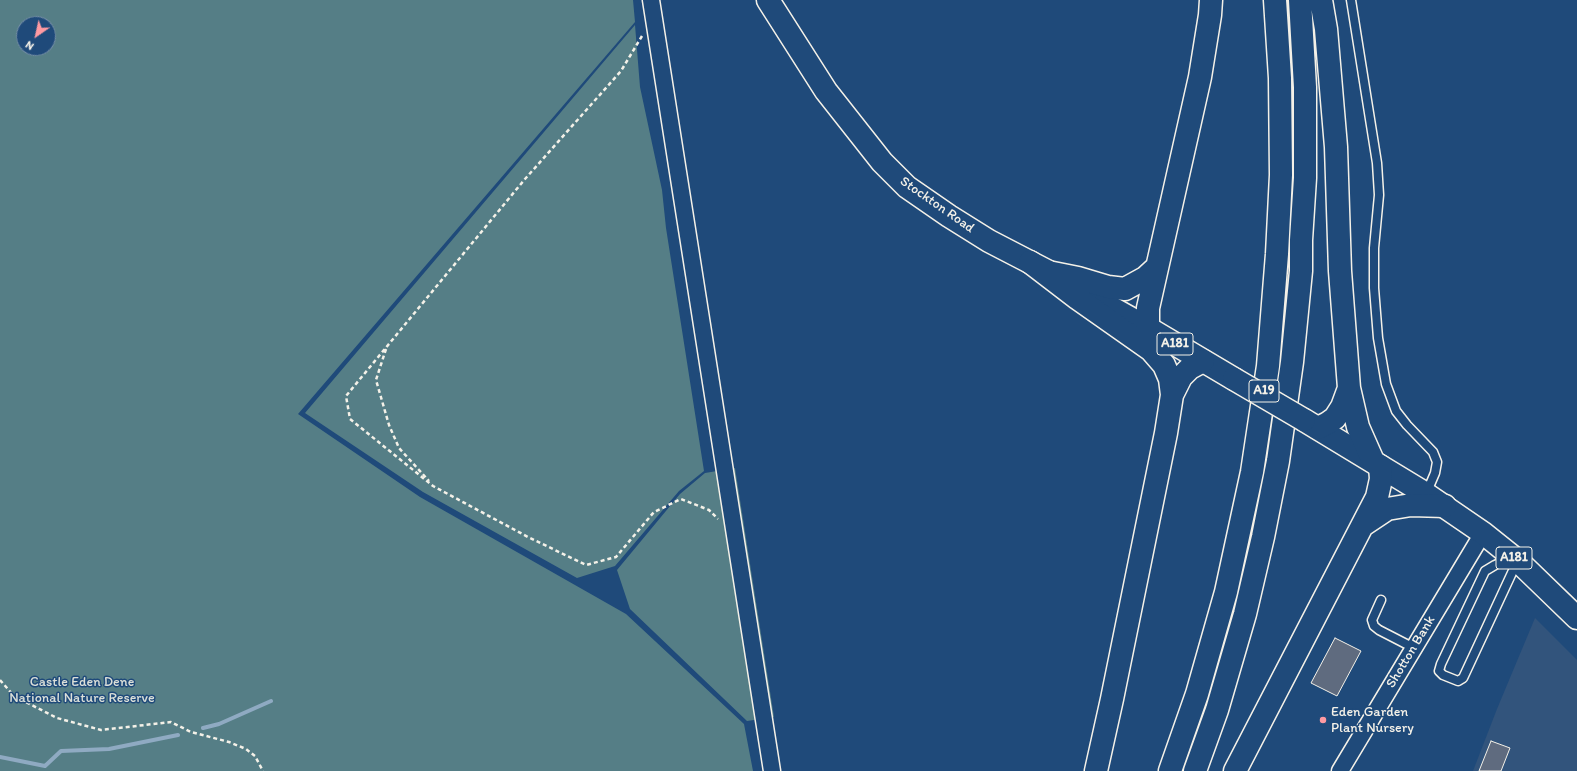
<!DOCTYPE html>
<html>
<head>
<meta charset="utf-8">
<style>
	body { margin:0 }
	#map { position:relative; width:1577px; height:771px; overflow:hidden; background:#1f4a7a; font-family:Itim,sans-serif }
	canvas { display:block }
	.north { position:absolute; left:16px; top:16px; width:40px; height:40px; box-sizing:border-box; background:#1f4a7a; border:1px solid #748da6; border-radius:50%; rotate:214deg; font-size:11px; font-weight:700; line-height:16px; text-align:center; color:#f4f1e8 }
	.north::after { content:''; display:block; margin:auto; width:14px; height:18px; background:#ff9aa2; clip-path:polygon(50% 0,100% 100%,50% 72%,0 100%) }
</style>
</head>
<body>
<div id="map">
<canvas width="1577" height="771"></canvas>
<div class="north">N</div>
</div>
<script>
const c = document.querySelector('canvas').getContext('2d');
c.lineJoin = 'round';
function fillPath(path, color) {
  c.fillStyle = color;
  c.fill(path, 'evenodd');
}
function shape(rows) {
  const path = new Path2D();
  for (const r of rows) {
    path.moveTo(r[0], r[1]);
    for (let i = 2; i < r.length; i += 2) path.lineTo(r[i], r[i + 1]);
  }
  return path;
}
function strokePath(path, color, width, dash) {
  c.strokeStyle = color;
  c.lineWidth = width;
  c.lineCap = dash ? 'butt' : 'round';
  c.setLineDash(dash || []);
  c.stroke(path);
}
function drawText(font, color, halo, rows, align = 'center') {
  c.font = font + ' Itim,sans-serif';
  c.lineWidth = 3;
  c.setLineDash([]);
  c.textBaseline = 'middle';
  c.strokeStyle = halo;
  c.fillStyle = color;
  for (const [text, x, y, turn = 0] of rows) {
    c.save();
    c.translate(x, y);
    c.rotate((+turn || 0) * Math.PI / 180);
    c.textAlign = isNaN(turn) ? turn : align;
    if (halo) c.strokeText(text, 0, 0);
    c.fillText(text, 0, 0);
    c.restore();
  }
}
fillPath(shape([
	[1535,618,1577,660,1577,771,1473,771,1497,709]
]), '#32547c');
fillPath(shape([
	[0,0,633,0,635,22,298,414,420,497,626,614,744,724,753,771,0,771],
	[24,24,48,24,48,48,24,48],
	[635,25,640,87,662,190,666,228,704,471,679,491,615,566,577,578,423,492,305,413],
	[735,468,774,717,747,721,630,609,617,570,680,494,705,473]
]), '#557e86');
strokePath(shape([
	[203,728,219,724,271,701],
	[0,757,45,766,61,751,109,749,178,735]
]), '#8faac2', 4);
const building = shape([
	[1335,638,1361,651,1337,696,1311,683,1335,638],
	[1491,741,1510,748,1501,771,1479,771,1491,741]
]);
fillPath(building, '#5f6b7f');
strokePath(building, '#f4f1e8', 1);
const lane = shape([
	[1351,0,1377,163,1379,195,1374,248,1374,288,1378,338,1386,384,1396,411,1407,425,1433,452,1437,462,1435,473,1426,494],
	[1510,558,1495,565,1485,571,1441,664,1439,671,1443,675,1458,681,1463,678,1517,562],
	[1381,600,1372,620,1374,626,1379,630,1414,648]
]);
const street = shape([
	[651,0,772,771],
	[1340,771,1483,533]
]);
const secondary = shape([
	[768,0,826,91,882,162,907,187,949,216,989,241,1047,271],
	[1078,289,1148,328]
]);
const primary = shape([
	[1148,328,1234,379],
	[1304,420,1426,494,1483,533,1518,561,1577,618]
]);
const highway = shape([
	[1321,0,1326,29,1336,147,1340,271,1349,388,1358,427,1373,461],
	[1030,262,1077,298,1151,350,1164,365,1170,379,1172,395,1166,433,1112,699,1096,771],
	[1048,272,1078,278,1108,287,1125,289,1145,278,1157,267],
	[1148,328,1148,308,1200,77,1210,15,1211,0],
	[1172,395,1181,377,1190,368,1203,361],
	[1318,428,1328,423,1335,418,1342,407,1349,388],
	[1363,525,1387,509,1411,505,1445,506],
	[1170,771,1197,694,1226,592,1252,472,1268,366,1277,254,1281,175,1280,78,1275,0],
	[1195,771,1217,710,1245,614,1263,537,1278,461,1292,362,1301,271,1301,240,1305,178,1305,87,1300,0],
	[1235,771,1377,497,1381,479,1380,466]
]);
strokePath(lane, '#f4f1e8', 11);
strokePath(street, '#f4f1e8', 19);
strokePath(secondary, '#f4f1e8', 25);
strokePath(primary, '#f4f1e8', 25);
strokePath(highway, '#f4f1e8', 25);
strokePath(shape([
	[642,36,621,71,525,179,346,396,350,419,433,486,528,537,586,565,616,557,654,512,681,499,709,510,718,519],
	[386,349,376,380,389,425,399,448,429,481],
	[0,680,14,696,57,718,101,730,171,722,191,732,229,742,246,749,255,756,263,771]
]), '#f4f1e8', 2.5, [4, 3]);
strokePath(lane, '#1f4a7a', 8);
strokePath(street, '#1f4a7a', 16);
strokePath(secondary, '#1f4a7a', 22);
strokePath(primary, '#1f4a7a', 22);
strokePath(highway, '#1f4a7a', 22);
const primaryBridge = shape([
	[1234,379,1304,420]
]);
strokePath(primaryBridge, '#f4f1e8', 25, []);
strokePath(primaryBridge, '#1f4a7a', 22);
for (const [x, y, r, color] of [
	[1323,720,4,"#ff9aa2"]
]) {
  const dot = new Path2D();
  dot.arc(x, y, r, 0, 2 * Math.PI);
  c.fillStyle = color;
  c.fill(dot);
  strokePath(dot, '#1f4a7a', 1.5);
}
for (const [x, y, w] of [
	[1175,344,36],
	[1264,391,30],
	[1514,558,36]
]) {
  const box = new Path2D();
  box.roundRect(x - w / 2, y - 11, w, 22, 3);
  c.fillStyle = '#1f4a7a';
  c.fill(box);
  strokePath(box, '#f4f1e8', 1);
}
drawText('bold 13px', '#f4f1e8', null, [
	["A181",1175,344],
	["A19",1264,391],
	["A181",1514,558]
]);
drawText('14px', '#f4f1e8', '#1f4a7a', [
	["Stockton Road",937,205,35],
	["Shotton Bank",1411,652,-59]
]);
drawText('14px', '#dce0d9', '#1f4a7a', [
	["Castle Eden Dene",82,682],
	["National Nature Reserve",82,698]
]);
drawText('14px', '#f4f1e8', '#1f4a7a', [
	["Eden Garden",1331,712],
	["Plant Nursery",1331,728]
], 'left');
</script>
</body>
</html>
